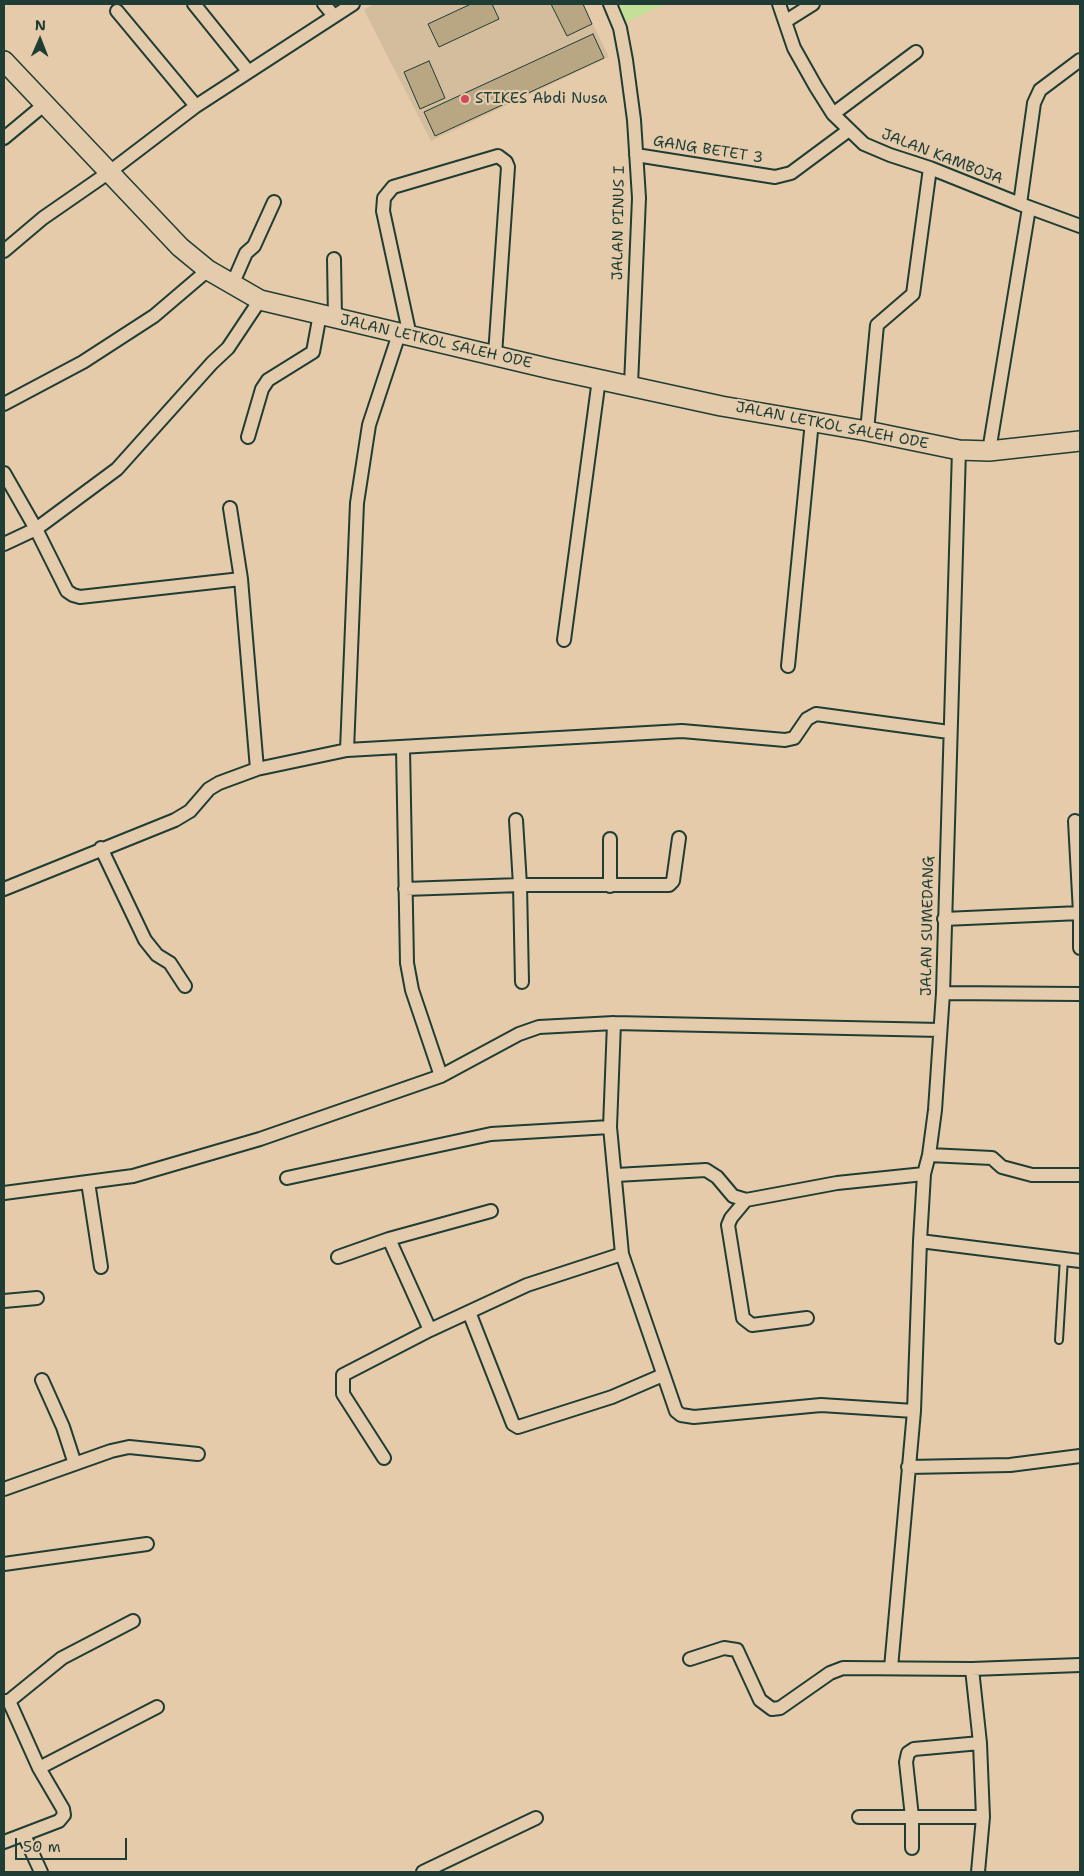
<!DOCTYPE html>
<html>
<head>
<meta charset="utf-8">
<style>
	body { margin:0 }
	#map { position:relative; width:1084px; height:1876px; overflow:hidden; background:#e5cba9; font-family:"Shantell Sans",sans-serif }
	canvas { display:block }
	.frame { position:absolute; inset:0; border:5px solid #1f3d34; pointer-events:none }
	.north { position:absolute; left:15px; top:15px; width:50px; height:50px; -webkit-text-stroke:4px #e3cbab; paint-order:stroke; rotate:1deg; font-size:14px; font-weight:700; line-height:20px; text-align:center; color:#1f3d34 }
	.north::after { content:''; display:block; margin:auto; width:18px; height:22px; background:#1f3d34; clip-path:polygon(50% 0,100% 100%,50% 72%,0 100%) }
	.scale { position:absolute; left:15px; top:1838px; width:112px; height:22px; box-sizing:border-box; border:2px solid #1f3d34; border-top:0; padding-left:6px; font-size:15px; line-height:18px; white-space:nowrap; color:#1f3d34; -webkit-text-stroke:4px #e3cbab; paint-order:stroke }
</style>
</head>
<body>
<div id="map">
<canvas width="1084" height="1876"></canvas>
<div class="frame"></div>
<div class="north">N</div>
<div class="scale">50 m</div>
</div>
<script>
const c = document.querySelector('canvas').getContext('2d');
c.lineJoin = 'round';
function fillPath(path, color) {
  c.fillStyle = color;
  c.fill(path, 'evenodd');
}
function shape(rows) {
  const path = new Path2D();
  for (const r of rows) {
    path.moveTo(r[0], r[1]);
    for (let i = 2; i < r.length; i += 2) path.lineTo(r[i], r[i + 1]);
  }
  return path;
}
function strokePath(path, color, width, dash) {
  c.strokeStyle = color;
  c.lineWidth = width;
  c.lineCap = dash ? 'butt' : 'round';
  c.setLineDash(dash || []);
  c.stroke(path);
}
function drawText(font, color, halo, rows, align = 'center') {
  c.font = font + ' "Shantell Sans",sans-serif';
  c.lineWidth = 4.5;
  c.setLineDash([]);
  c.textBaseline = 'middle';
  c.strokeStyle = halo;
  c.fillStyle = color;
  for (const [text, x, y, turn = 0] of rows) {
    c.save();
    c.translate(x, y);
    c.rotate((+turn || 0) * Math.PI / 180);
    c.textAlign = isNaN(turn) ? turn : align;
    if (halo) c.strokeText(text, 0, 0);
    c.fillText(text, 0, 0);
    c.restore();
  }
}
fillPath(shape([
	[374,4,583,4,609,57,431,141,364,10]
]), '#d4bd9c');
fillPath(shape([
	[615,4,666,4,624,23]
]), '#c4e097');
const building = shape([
	[471,4,492,4,499,19,439,47,428,24,471,4],
	[551,4,583,4,592,24,567,36,551,4],
	[593,34,604,58,435,136,424,112,593,34],
	[429,61,445,98,420,109,404,72,429,61]
]);
fillPath(building, '#b9a784');
strokePath(building, '#1f3d34', 1);
const lane = shape([
	[1059,1340,1064,1258]
]);
const street = shape([
	[194,4,248,71],
	[324,4,334,16],
	[610,4,620,28,626,60,634,120,639,198,631,385],
	[779,4,794,48,816,87,833,114,864,144,890,155,930,168,1020,204,1080,226],
	[117,11,196,106],
	[786,21,813,4],
	[833,114,916,52],
	[4,138,45,104],
	[636,155,775,177,791,173,849,130],
	[1020,204,1034,103,1040,90,1080,60],
	[4,251,43,218,108,173,196,106,353,4],
	[334,259,335,318],
	[232,285,246,253,254,246,274,202],
	[410,336,383,211,384,198,393,187,498,156,506,162,508,167,495,355],
	[4,404,83,362,154,316,208,270],
	[867,431,877,325,913,294,930,168],
	[248,437,262,389,268,380,313,352,320,314],
	[959,450,943,993,935,1110,929,1155,924,1174,920,1241,1080,1261],
	[989,451,1029,208],
	[4,473,36,529,67,591,73,595,80,597,241,579,257,769],
	[230,508,241,579],
	[4,544,36,529,117,469,212,363,228,348,260,300],
	[564,640,599,379],
	[788,666,812,421],
	[403,748,407,963,412,990,441,1076],
	[347,750,357,503,369,425,399,334],
	[516,820,520,885,522,982],
	[101,848,145,940,157,955,170,963,185,986],
	[610,886,610,839],
	[4,889,175,820,190,811,209,789,219,783,257,769,347,750,682,731,785,740,794,738,807,719,816,714,949,732],
	[405,889,520,885,669,885,673,881,679,838],
	[944,919,1080,913,1075,821],
	[1080,948,1080,913],
	[943,993,1080,994],
	[614,1023,610,1127,622,1254,676,1411,681,1415,694,1417,821,1405,914,1411],
	[929,1155,992,1158,1002,1167,1032,1175,1080,1175],
	[616,1175,706,1170,717,1177,733,1196,746,1200,837,1183,924,1174],
	[287,1178,491,1134,610,1127],
	[88,1182,101,1267],
	[4,1193,133,1176,260,1139,441,1076,519,1034,539,1027,614,1023,940,1030],
	[746,1200,731,1218,728,1225,743,1318,752,1325,807,1318],
	[389,1239,430,1330],
	[338,1257,389,1239,491,1211],
	[4,1301,37,1298],
	[469,1312,513,1424,518,1427,612,1397,663,1375],
	[42,1380,63,1427,75,1464],
	[384,1458,343,1394,343,1375,430,1330,527,1285,622,1254],
	[908,1467,1010,1465,1080,1456],
	[4,1489,111,1451,129,1447,198,1454],
	[4,1564,147,1544],
	[690,1659,724,1648,737,1650,760,1700,772,1709,780,1708,830,1673,843,1668,972,1669,1080,1665],
	[891,1668,914,1411,920,1241],
	[972,1669,980,1743,983,1817,978,1872],
	[4,1701,9,1701,62,1658,133,1621],
	[39,1768,157,1707],
	[859,1817,912,1817,906,1762,908,1753,914,1749,980,1743],
	[24,1835,41,1872],
	[4,1842,59,1821,64,1815,63,1809,39,1768,9,1701],
	[912,1848,912,1817,983,1817],
	[423,1872,536,1818]
]);
const secondary = shape([
	[4,61,180,247,208,270,260,300,551,369,721,406,867,431,959,450,989,451,1080,441]
]);
strokePath(lane, '#1f3d34', 10);
strokePath(street, '#1f3d34', 16);
strokePath(secondary, '#1f3d34', 22);
strokePath(lane, '#e3cbab', 6);
strokePath(street, '#e3cbab', 12);
strokePath(secondary, '#e3cbab', 19);
for (const [x, y, r, color] of [
	[465,99,5,"#d1495b"]
]) {
  const dot = new Path2D();
  dot.arc(x, y, r, 0, 2 * Math.PI);
  c.fillStyle = color;
  c.fill(dot);
  strokePath(dot, '#e3cbab', 2);
}
drawText('15px', '#1f3d34', '#e3cbab', [
	["STIKES Abdi Nusa",475,99]
], 'left');
drawText('15px', '#1f3d34', '#e3cbab', [
	["GANG BETET 3",708,150,9],
	["JALAN KAMBOJA",942,157,21],
	["JALAN PINUS I",619,223,-89],
	["JALAN LETKOL SALEH ODE",436,342,13],
	["JALAN LETKOL SALEH ODE",832,426,11],
	["JALAN SUMEDANG",928,926,-89]
]);
</script>
</body>
</html>
